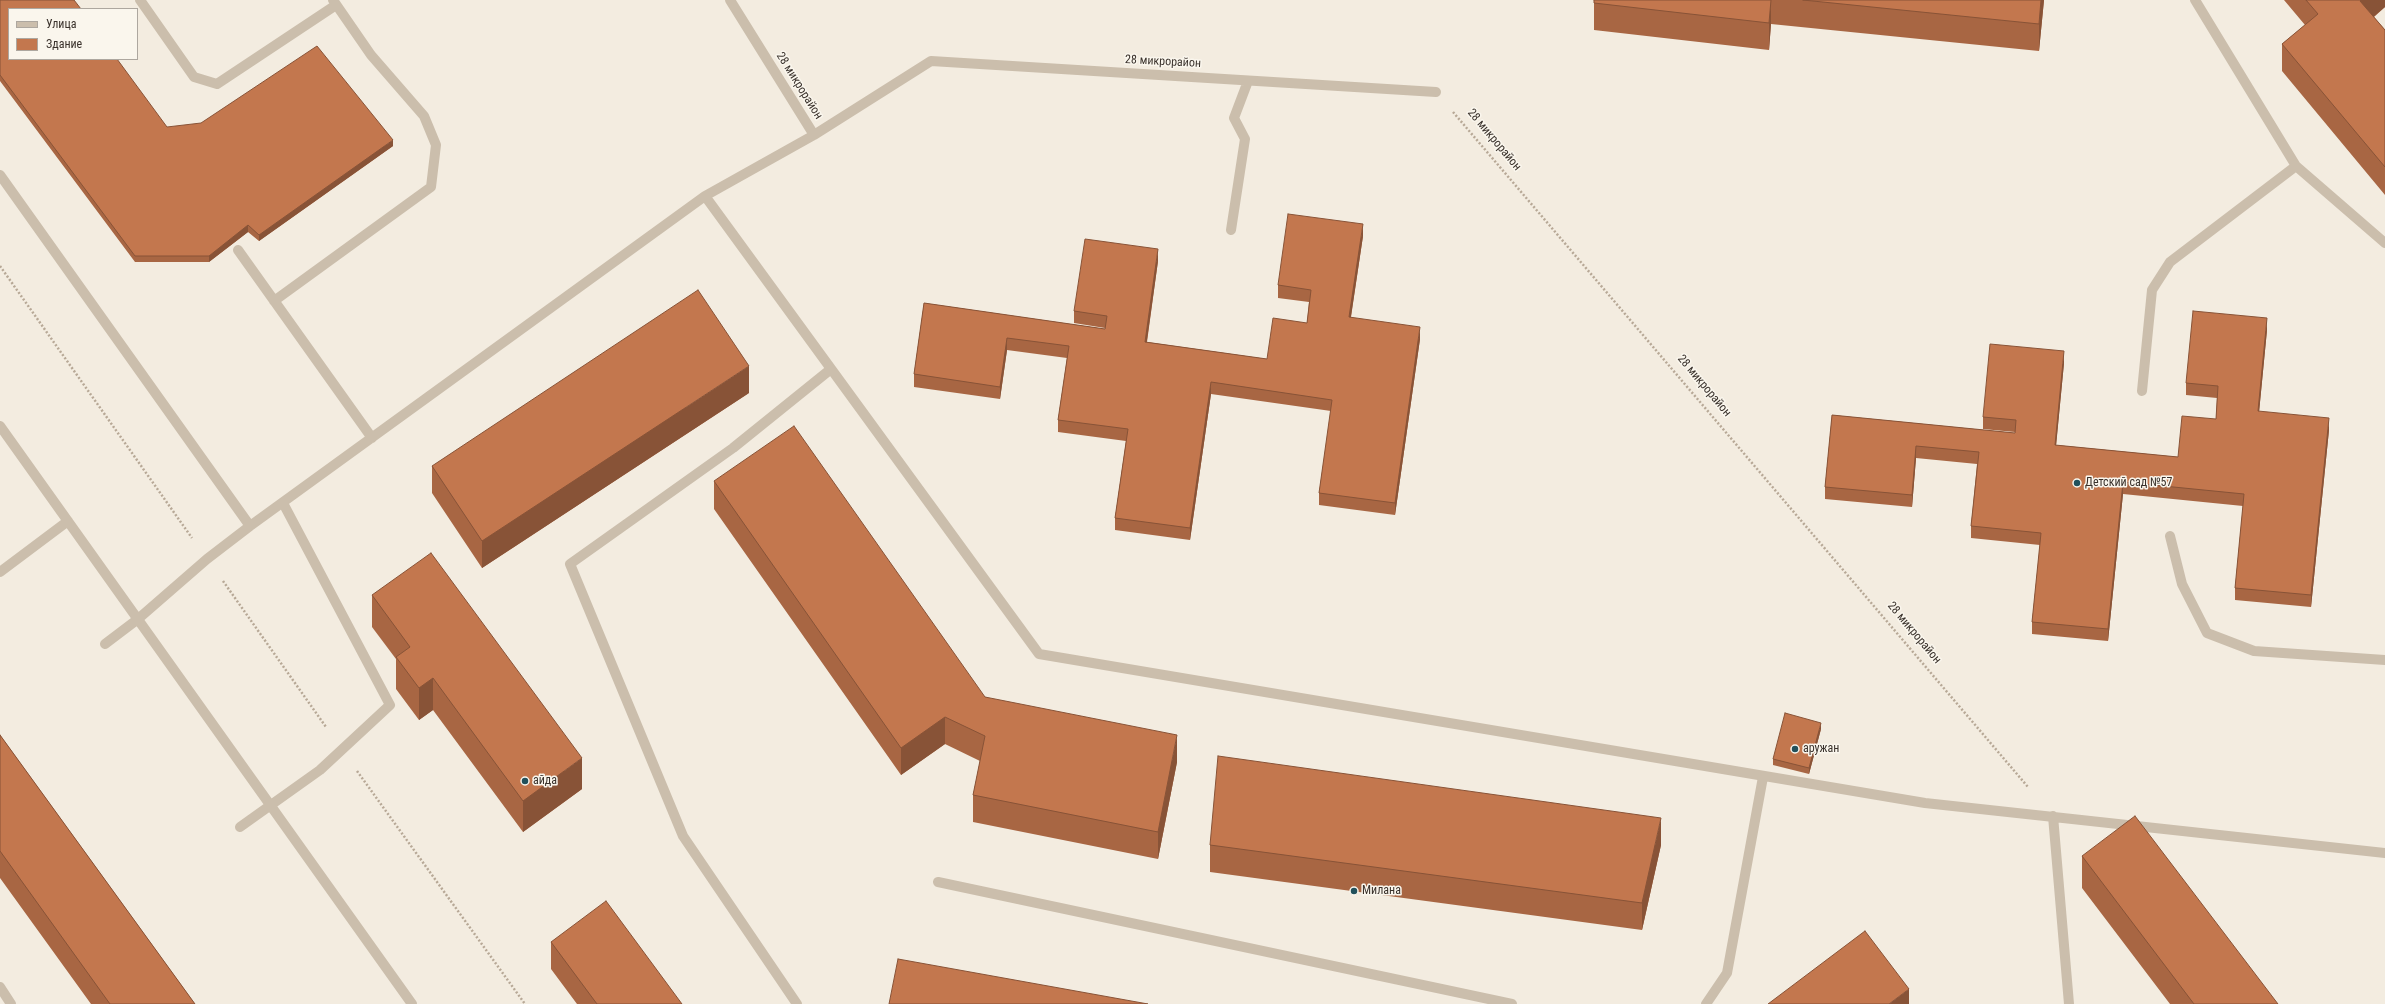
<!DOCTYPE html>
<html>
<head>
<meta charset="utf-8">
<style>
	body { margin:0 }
	#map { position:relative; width:2385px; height:1004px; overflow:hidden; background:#f3ece0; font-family:"Roboto Condensed",sans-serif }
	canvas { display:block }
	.legend { position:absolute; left:8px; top:8px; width:130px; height:52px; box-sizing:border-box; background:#faf6ed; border:1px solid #ada79f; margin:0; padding:5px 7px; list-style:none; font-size:12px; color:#39312b }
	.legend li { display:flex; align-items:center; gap:8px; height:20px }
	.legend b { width:20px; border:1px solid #ada79f }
</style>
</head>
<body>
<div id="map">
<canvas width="2385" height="1004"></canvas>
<ul class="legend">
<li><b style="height:5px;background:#cbbeac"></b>Улица</li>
<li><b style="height:11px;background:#c3774e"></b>Здание</li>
</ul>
</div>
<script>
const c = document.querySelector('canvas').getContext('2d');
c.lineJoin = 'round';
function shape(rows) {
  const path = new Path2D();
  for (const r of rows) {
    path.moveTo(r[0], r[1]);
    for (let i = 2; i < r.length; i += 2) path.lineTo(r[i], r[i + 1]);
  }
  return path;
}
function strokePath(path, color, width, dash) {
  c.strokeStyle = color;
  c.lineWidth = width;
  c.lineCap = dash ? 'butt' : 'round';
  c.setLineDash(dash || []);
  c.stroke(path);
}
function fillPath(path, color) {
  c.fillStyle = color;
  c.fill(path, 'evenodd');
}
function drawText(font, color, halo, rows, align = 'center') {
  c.font = font + ' "Roboto Condensed",sans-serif';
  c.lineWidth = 3;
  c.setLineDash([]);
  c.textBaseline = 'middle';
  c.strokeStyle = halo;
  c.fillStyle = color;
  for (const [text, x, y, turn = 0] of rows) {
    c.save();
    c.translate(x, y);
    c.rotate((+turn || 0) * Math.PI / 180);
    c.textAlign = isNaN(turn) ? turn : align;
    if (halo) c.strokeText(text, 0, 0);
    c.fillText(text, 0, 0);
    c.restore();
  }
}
strokePath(shape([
	[1453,112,2028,787],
	[0,266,192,538],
	[223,581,326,727],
	[357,771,525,1004]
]), '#b7a896', 2.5, [2, 2]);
strokePath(shape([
	[140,0,194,77,217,84,336,5],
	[730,0,814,135,931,61,1436,92],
	[2195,0,2296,166],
	[0,175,250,526],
	[705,196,1039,654,1925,803,2385,853],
	[1231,230,1245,139,1234,118,1248,81],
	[238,250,372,438],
	[274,301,431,187,436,145,424,116,371,55,333,0],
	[2142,391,2152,290,2170,262,2296,166,2385,243],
	[0,426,412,1004],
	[2170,536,2182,584,2207,633,2254,651,2385,660],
	[0,572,68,521],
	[105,644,138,619,207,559,250,526,705,196,814,135],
	[2053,816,2069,1004],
	[240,827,320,770,390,705,283,503],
	[938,882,1512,1004],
	[0,987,11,1004],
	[797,1004,683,836,570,564,733,448,831,369],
	[1706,1004,1727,973,1763,777]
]), '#cbbeac', 10);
fillPath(shape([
	[0,0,167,127,393,146,259,241,248,232,209,262,135,262,0,81],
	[1594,0,2044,0,2039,51,1771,24,1769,50,1594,30],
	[2284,0,2385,0,2385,7,2374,17,2385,30,2385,195,2282,71,2282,44,2305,25],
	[1363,236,1351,317,1420,339,1395,515,1319,505,1319,493,1331,411,1211,394,1190,540,1115,530,1115,518,1126,441,1058,432,1058,420,1067,358,1007,350,1000,399,914,387,914,374,924,303,1105,329,1105,328,1074,323,1074,311,1158,261,1147,342,1267,359,1307,323,1309,302,1278,298,1278,285],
	[2267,330,2259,412,2329,430,2311,607,2235,600,2235,588,2243,506,2123,494,2108,641,2032,634,2032,622,2040,545,1971,538,1971,526,1977,464,1916,458,1912,507,1825,499,1825,487,1832,415,2015,433,2015,432,1983,429,1983,417,2064,363,2056,445,2178,457,2216,419,2217,398,2186,395,2186,383],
	[749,393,482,568,432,493,432,466],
	[714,481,985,697,1177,762,1158,859,973,822,973,795,980,761,945,744,901,775,714,509],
	[372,595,582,789,523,832,433,710,419,720,396,689,396,659,372,627],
	[1821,729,1809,774,1773,765,1773,759],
	[0,735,195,1004,91,1004,0,878],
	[1210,845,1661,845,1642,930,1210,872],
	[2082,856,2278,1004,2170,1004,2082,888],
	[551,942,682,1004,577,1004,551,969]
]), '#a86643');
fillPath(shape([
	[1771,0,1771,24,1769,50,1769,23],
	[2041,0,2044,0,2039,51,2039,24],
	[2361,0,2385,0,2385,7,2360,28,2360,1],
	[393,140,393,146,259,241,259,235],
	[1363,224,1363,236,1349,329,1349,317],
	[248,225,248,232,209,262,209,256],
	[1158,249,1158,261,1145,354,1145,342],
	[2267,318,2267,330,2258,423,2258,411],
	[1420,327,1420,339,1395,515,1395,503],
	[1007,338,1007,350,1000,399,1000,387],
	[2064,351,2064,363,2055,457,2055,445],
	[749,366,749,393,482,568,482,541],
	[1211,382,1211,394,1190,540,1190,528],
	[2329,418,2329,430,2311,607,2311,595],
	[1916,446,1916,458,1912,507,1912,495],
	[2123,482,2123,494,2108,641,2108,629],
	[433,678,433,710,419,720,419,688],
	[945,717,945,744,901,775,901,748],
	[1821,723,1821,729,1809,774,1809,768],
	[1177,735,1177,762,1158,859,1158,832],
	[582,758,582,789,523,832,523,801],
	[1661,818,1661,845,1642,930,1642,903],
	[1909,989,1909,1004,1889,1004]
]), '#885337');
const building = shape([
	[0,0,74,0,81,9,9,9,9,59,117,59,167,127,201,123,317,46,393,140,259,235,248,225,209,256,135,256,0,75,0,0],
	[1594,0,1771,0,1769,23,1594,3,1594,0],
	[1803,0,2041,0,2039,24,1803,0],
	[2306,0,2361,0,2360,1,2385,30,2385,167,2282,44,2318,14,2306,0],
	[1288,214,1363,224,1349,317,1420,327,1395,503,1319,493,1332,400,1211,382,1190,528,1115,518,1128,429,1058,420,1069,346,1007,338,1000,387,914,374,924,303,1105,329,1107,316,1074,311,1085,239,1158,249,1145,342,1267,359,1273,318,1307,323,1311,290,1278,285,1288,214],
	[698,290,749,366,482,541,432,466,698,290],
	[2193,311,2267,318,2258,411,2329,418,2311,595,2235,588,2244,494,2123,482,2108,629,2032,622,2041,533,1971,526,1979,452,1916,446,1912,495,1825,487,1832,415,2015,433,2016,420,1983,417,1990,344,2064,351,2055,445,2178,457,2182,416,2216,419,2218,386,2186,383,2193,311],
	[794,426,985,697,1177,735,1158,832,973,795,985,736,945,717,901,748,714,481,794,426],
	[431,553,582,758,523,801,433,678,419,688,396,657,410,647,372,595,431,553],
	[1785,713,1821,723,1809,768,1773,759,1785,713],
	[0,735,195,1004,110,1004,0,851,0,735],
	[1218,756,1661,818,1642,903,1210,845,1218,756],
	[2135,816,2278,1004,2194,1004,2082,856,2135,816],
	[606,901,682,1004,597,1004,551,942,606,901],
	[1865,931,1909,989,1889,1004,1768,1004,1865,931],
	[898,959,1148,1004,889,1004,898,959]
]);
fillPath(building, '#c3774e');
strokePath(building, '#885337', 1);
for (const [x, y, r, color] of [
	[2077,483,4,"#21505b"],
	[1795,749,4,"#21505b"],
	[525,781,4,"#21505b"],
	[1354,891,4,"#21505b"]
]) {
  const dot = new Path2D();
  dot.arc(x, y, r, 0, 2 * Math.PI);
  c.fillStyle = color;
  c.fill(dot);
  strokePath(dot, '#faf6ed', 1.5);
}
drawText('12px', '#39312b', '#faf6ed', [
	["28 микрорайон",1163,62,3],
	["28 микрорайон",799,86,58],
	["28 микрорайон",1494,140,50],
	["28 микрорайон",1704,386,50],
	["28 микрорайон",1914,633,50]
]);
drawText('12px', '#39312b', '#faf6ed', [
	["Детский сад №57",2085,483],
	["аружан",1803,749],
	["айда",533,781],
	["Милана",1362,891]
], 'left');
</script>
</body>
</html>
